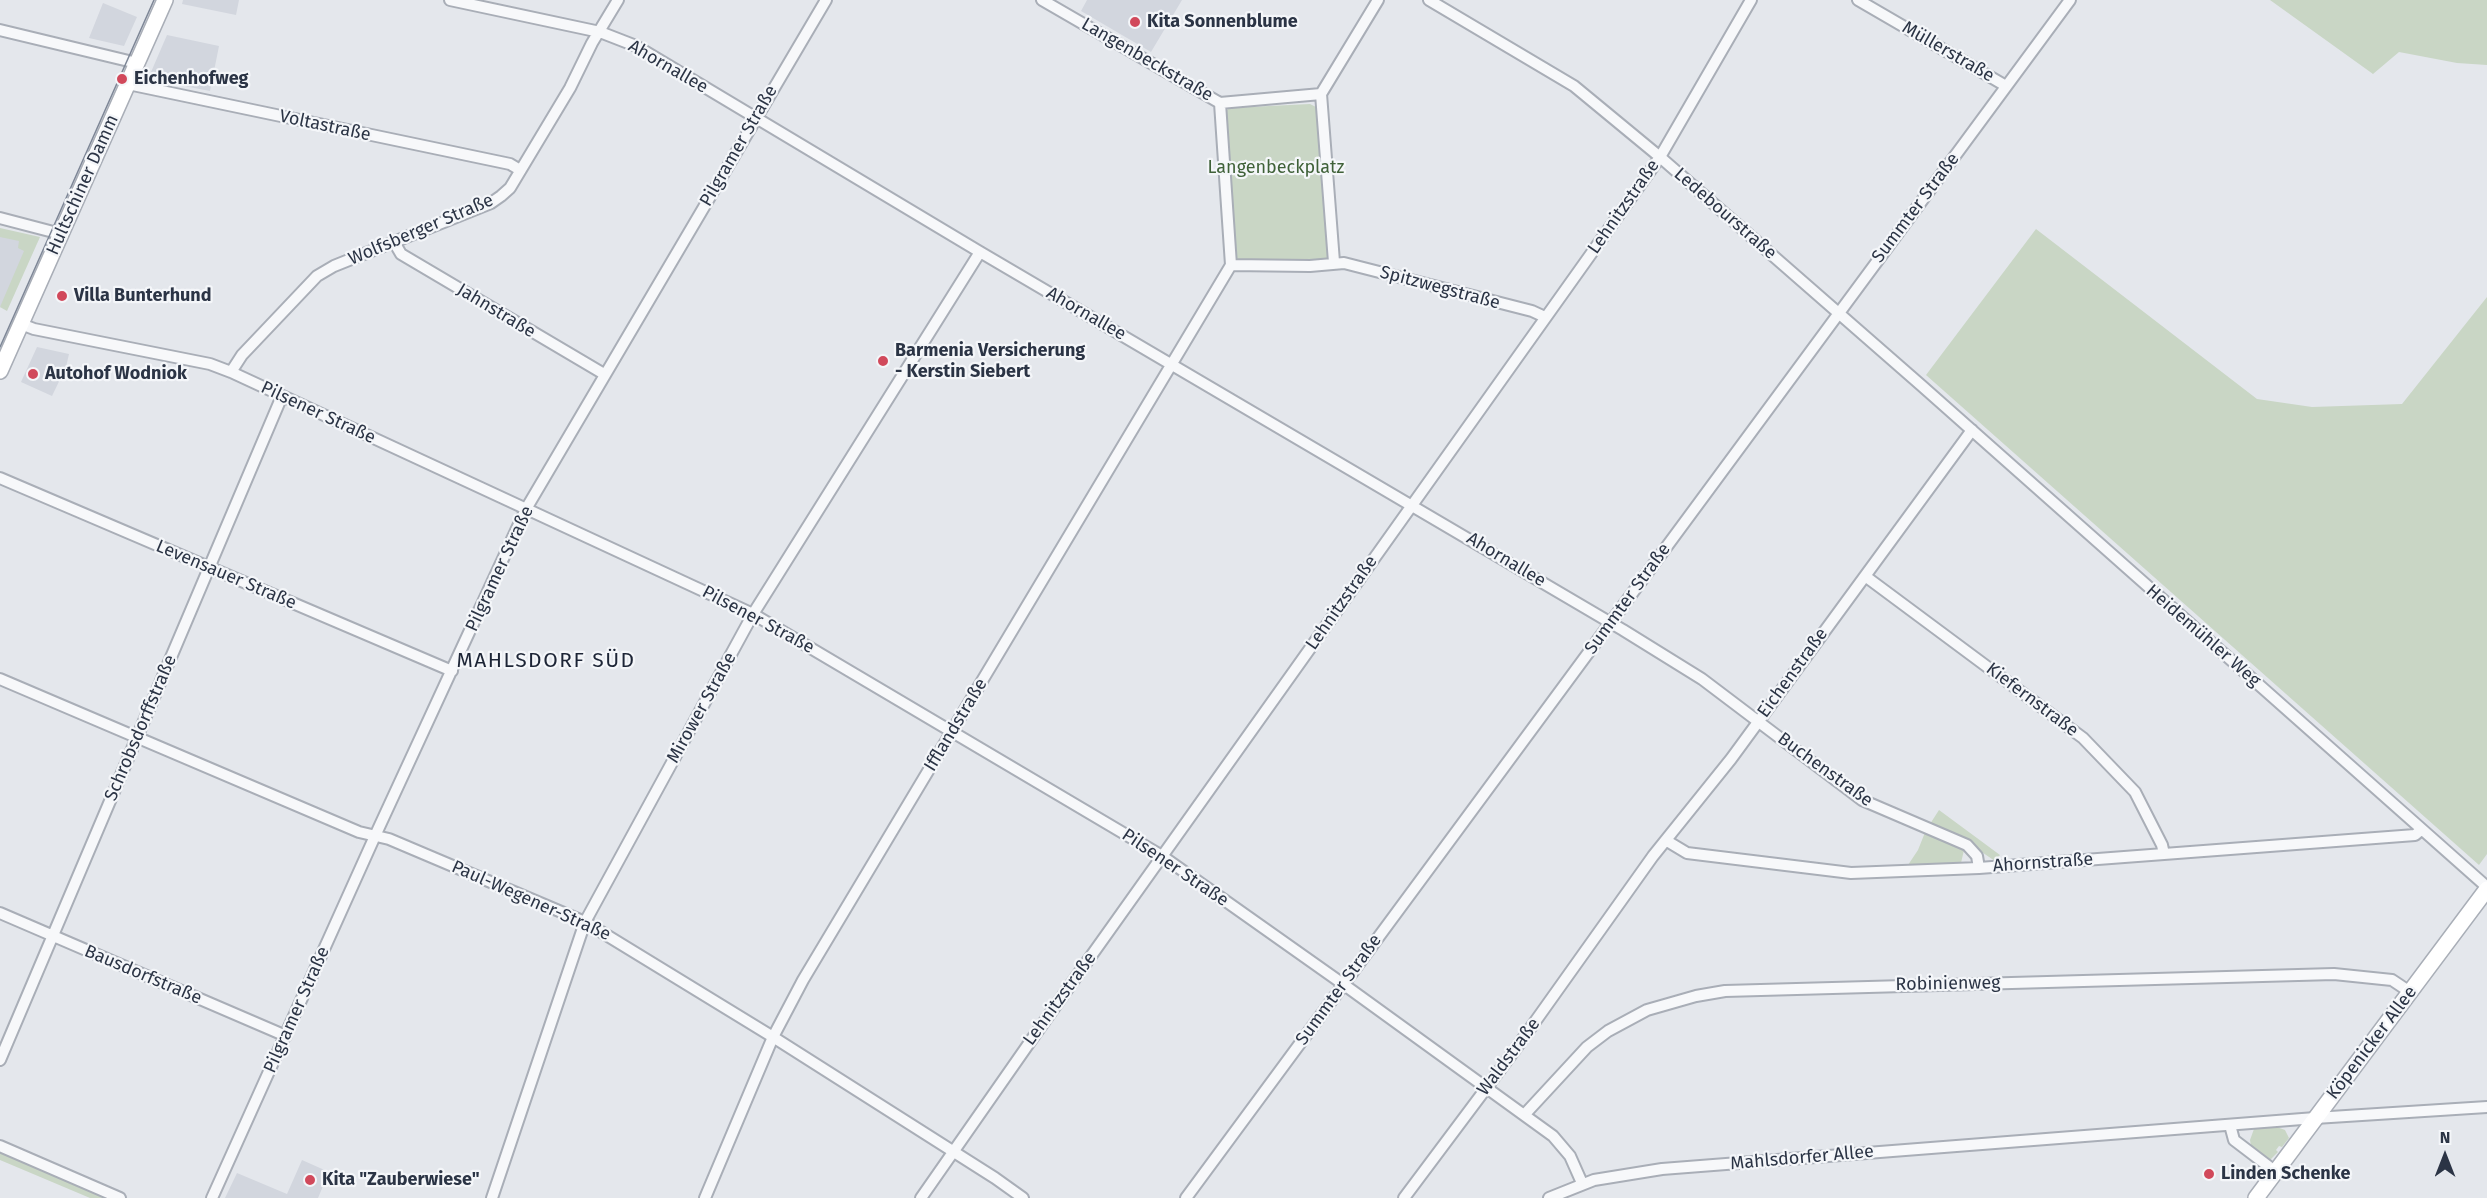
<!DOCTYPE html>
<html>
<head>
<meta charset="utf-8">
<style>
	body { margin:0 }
	#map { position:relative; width:2487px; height:1198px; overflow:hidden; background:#e4e7ec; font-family:"Fira Sans",sans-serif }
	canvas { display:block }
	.north { position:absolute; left:2415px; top:1126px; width:60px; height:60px; -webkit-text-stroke:4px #f4f6f9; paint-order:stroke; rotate:0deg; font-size:16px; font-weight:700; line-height:24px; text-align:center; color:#2b3445 }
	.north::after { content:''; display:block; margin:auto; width:21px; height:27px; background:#2b3445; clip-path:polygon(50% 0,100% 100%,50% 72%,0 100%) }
</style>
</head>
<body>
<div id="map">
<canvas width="2487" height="1198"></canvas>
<div class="north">N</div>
</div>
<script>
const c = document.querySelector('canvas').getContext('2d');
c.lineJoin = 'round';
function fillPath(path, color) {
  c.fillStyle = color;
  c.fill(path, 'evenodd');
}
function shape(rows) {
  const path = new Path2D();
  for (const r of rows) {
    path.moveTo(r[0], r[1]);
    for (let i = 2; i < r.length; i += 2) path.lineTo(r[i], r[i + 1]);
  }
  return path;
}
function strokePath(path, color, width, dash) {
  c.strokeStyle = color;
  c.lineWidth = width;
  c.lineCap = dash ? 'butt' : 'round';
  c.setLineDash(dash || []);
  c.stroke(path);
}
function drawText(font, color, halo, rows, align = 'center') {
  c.font = font + ' "Fira Sans",sans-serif';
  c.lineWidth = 4.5;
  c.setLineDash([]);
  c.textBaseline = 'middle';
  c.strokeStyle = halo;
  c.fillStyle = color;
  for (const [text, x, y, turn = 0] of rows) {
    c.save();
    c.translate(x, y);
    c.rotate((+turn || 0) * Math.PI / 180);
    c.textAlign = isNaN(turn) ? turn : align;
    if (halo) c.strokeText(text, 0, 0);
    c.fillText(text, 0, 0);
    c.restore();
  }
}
fillPath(shape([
	[183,0,239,0,236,15,182,4],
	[1087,0,1182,0,1151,52,1081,11],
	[103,3,137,17,124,46,89,38],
	[167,35,219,46,210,91,148,79],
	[0,230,39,239,0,308],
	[37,347,69,354,66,367,52,396,21,382],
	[302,1160,329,1172,318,1198,225,1198,237,1173,287,1194]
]), '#d2d6de');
fillPath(shape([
	[2270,0,2487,0,2487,65,2457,63,2399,52,2373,74],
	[1310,104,1320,109,1329,257,1319,262,1246,261,1237,259,1233,255,1224,113,1229,108],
	[0,228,40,237,7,311,0,307,24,251,18,248,19,241,0,237],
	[2036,229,2257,399,2312,407,2402,404,2487,297,2487,854,2479,865,1926,375],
	[1939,810,2000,855,1995,861,1964,840,1930,824],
	[1926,830,1964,850,1961,863,1906,868,1918,850],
	[2274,1126,2285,1130,2289,1138,2282,1147,2279,1146,2276,1150,2278,1152,2270,1160,2251,1146,2250,1140,2254,1129,2258,1127],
	[0,1152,108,1198,90,1198,0,1160]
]), '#c9d6c5');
const street = shape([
	[450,0,600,32,636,46,980,252,1623,630,1702,679,1862,800,1967,845,1977,856,1979,868],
	[1042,0,1220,103],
	[1429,0,1574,86,1660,157,1922,386,2487,887],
	[1858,0,2006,86],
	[0,30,137,63],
	[128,84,510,164,520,170],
	[1321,94,1378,0],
	[1220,103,1321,94,1334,262],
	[1220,103,1231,265],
	[0,218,61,234],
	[394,242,401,254,604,374],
	[1231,265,1310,266,1344,263,1532,311,1545,317],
	[21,324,34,329,210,364,231,372,753,614,1162,856,1343,984,1553,1136,1570,1156,1582,1183],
	[231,372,242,355,317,276,334,266,491,203,501,196,510,188,570,88,592,43,618,0],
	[0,478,452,671],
	[1865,576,2083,738,2135,792,2162,845,2164,854],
	[0,679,359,832,389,839,585,922,773,1037,995,1178,1023,1198],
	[1667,841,1687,853,1851,873,1979,868,2415,835,2421,830],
	[0,913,286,1036],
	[0,1060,282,396],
	[1525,1114,1587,1047,1608,1031,1647,1010,1696,996,1725,991,2334,974,2392,980,2410,992],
	[2230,1125,2234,1140,2276,1172],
	[0,1146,120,1198],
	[212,1198,375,836,526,509,826,0],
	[492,1198,585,922,753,614,980,252],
	[705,1198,773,1037,803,980,1231,265],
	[921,1198,1032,1039,1660,157,1751,0],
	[1186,1198,2070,0],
	[1404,1198,1517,1047,1653,856,1731,759,1972,430],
	[1549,1198,1594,1180,1662,1169,2315,1118,2487,1107]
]);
const secondary = shape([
	[0,371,165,0],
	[2256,1198,2487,889]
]);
strokePath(street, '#a9aeb7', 14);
strokePath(secondary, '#a9aeb7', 18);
strokePath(street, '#f7f8fa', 10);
strokePath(secondary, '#fff', 15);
strokePath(shape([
	[0,347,154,0]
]), '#7d8696', 1.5);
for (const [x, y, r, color] of [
	[1135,22,6,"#d1495b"],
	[122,79,6,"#d1495b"],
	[62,296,6,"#d1495b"],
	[883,361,6,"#d1495b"],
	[33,374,6,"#d1495b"],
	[2209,1174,6,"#d1495b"],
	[310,1180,6,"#d1495b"]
]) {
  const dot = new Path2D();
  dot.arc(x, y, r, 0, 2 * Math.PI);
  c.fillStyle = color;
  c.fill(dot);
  strokePath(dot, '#f4f6f9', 2);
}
drawText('bold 18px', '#2b3445', '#f4f6f9', [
	["Kita Sonnenblume",1147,22],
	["Eichenhofweg",134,79],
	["Villa Bunterhund",74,296],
	["Barmenia Versicherung",895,351],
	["- Kerstin Siebert",895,372],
	["Autohof Wodniok",45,374],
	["Linden Schenke",2221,1174],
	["Kita \"Zauberwiese\"",322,1180]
], 'left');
drawText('18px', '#2b3445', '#f4f6f9', [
	["Müllerstraße",1948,52,30],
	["Langenbeckstraße",1147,60,30],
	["Ahornallee",668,67,30],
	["Voltastraße",325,126,12],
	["Pilgramer Straße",739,146,-60],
	["Hultschiner Damm",83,185,-66],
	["Lehnitzstraße",1624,207,-55],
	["Summter Straße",1916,208,-53],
	["Ledebourstraße",1725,214,41],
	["Wolfsberger Straße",421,230,-23],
	["Spitzwegstraße",1440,288,15],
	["Jahnstraße",496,311,31],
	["Ahornallee",1086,314,30],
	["Pilsener Straße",318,413,25],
	["Ahornallee",1506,560,31],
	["Pilgramer Straße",500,569,-65],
	["Levensauer Straße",226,575,23],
	["Summter Straße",1628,599,-54],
	["Lehnitzstraße",1342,603,-55],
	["Pilsener Straße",758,620,28],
	["Heidemühler Weg",2203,636,41],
	["Eichenstraße",1793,673,-54],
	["Kiefernstraße",2032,700,37],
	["Mirower Straße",702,708,-61],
	["Ifflandstraße",956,725,-59],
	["Schrobsdorffstraße",141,728,-67],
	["Buchenstraße",1825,770,36],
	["Ahornstraße",2043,863,-4],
	["Pilsener Straße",1175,868,34],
	["Paul-Wegener-Straße",531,901,24],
	["Bausdorfstraße",143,975,23],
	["Robinienweg",1948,984,-1],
	["Summter Straße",1339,990,-54],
	["Lehnitzstraße",1060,999,-54],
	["Pilgramer Straße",297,1010,-66],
	["Köpenicker Allee",2372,1043,-53],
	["Waldstraße",1509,1057,-53],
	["Mahlsdorfer Allee",1802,1158,-5]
]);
drawText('18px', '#3f6138', '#f4f6f9', [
	["Langenbeckplatz",1276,168]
]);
c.letterSpacing = '1.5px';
drawText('21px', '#1d2536', '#f4f6f9', [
	["MAHLSDORF SÜD",546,661]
]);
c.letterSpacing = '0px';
</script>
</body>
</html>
